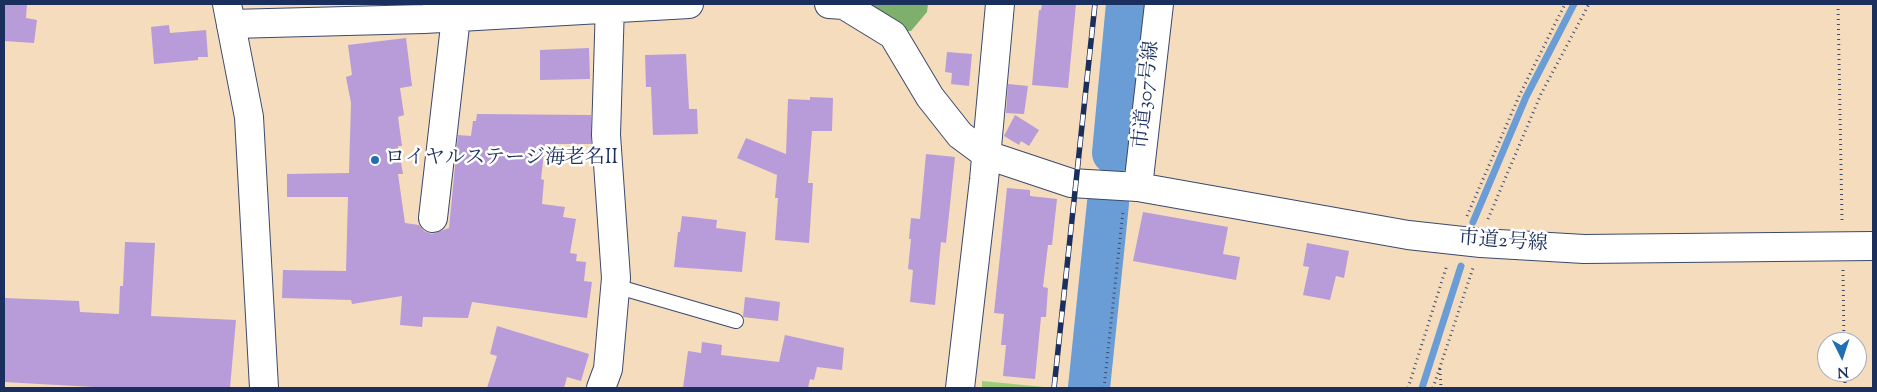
<!DOCTYPE html>
<html>
<head>
<meta charset="utf-8">
<style>
	body { margin:0 }
	#map { position:relative; width:1877px; height:392px; overflow:hidden; background:#f4dcbd; font-family:"Sorts Mill Goudy",serif }
	canvas { display:block }
	.frame { position:absolute; inset:0; border:5px solid #1b2f5e; pointer-events:none }
	.north { position:absolute; left:1817px; top:332px; width:50px; height:50px; box-sizing:border-box; background:#fff; border:1px solid #a4acbf; border-radius:50%; rotate:176deg; font-size:14px; font-weight:700; line-height:20px; text-align:center; color:#1b2f5e }
	.north::after { content:''; display:block; margin:auto; width:18px; height:22px; background:#1f6fb2; clip-path:polygon(50% 0,100% 100%,50% 72%,0 100%) }
</style>
</head>
<body>
<div id="map">
<canvas width="1877" height="392"></canvas>
<div class="frame"></div>
<div class="north">N</div>
</div>
<script>
const c = document.querySelector('canvas').getContext('2d');
c.lineJoin = 'round';
function fillPath(path, color) {
  c.fillStyle = color;
  c.fill(path, 'evenodd');
}
function shape(rows) {
  const path = new Path2D();
  for (const r of rows) {
    path.moveTo(r[0], r[1]);
    for (let i = 2; i < r.length; i += 2) path.lineTo(r[i], r[i + 1]);
  }
  return path;
}
function strokePath(path, color, width, dash) {
  c.strokeStyle = color;
  c.lineWidth = width;
  c.lineCap = dash ? 'butt' : 'round';
  c.setLineDash(dash || []);
  c.stroke(path);
}
function drawText(font, color, halo, rows, align = 'center') {
  c.font = font + ' "Sorts Mill Goudy","Noto Serif JP",serif';
  c.lineWidth = 5;
  c.setLineDash([]);
  c.textBaseline = 'middle';
  c.strokeStyle = halo;
  c.fillStyle = color;
  for (const [text, x, y, turn = 0] of rows) {
    c.save();
    c.translate(x, y);
    c.rotate((+turn || 0) * Math.PI / 180);
    c.textAlign = isNaN(turn) ? turn : align;
    if (halo) c.strokeText(text, 0, 0);
    c.fillText(text, 0, 0);
    c.restore();
  }
}
fillPath(shape([
	[982,381,1044,387,1044,388,982,388]
]), '#9dcd7c');
fillPath(shape([
	[866,4,928,4,927,12,911,31,902,31]
]), '#7eb06c');
strokePath(shape([
	[1473,222,1526,97,1574,4],
	[1422,388,1461,266]
]), '#6a9dd5', 7);
strokePath(shape([
	[1113,153,1127,4],
	[1089,388,1108,203]
]), '#6a9dd5', 42);
fillPath(shape([
	[4,4,27,4,26,18,37,20,34,43,4,41],
	[1042,4,1076,4,1068,88,1032,85,1039,10,1041,10],
	[169,25,170,33,206,30,208,57,198,57,198,60,154,64,151,27],
	[406,38,412,86,400,88,404,115,398,117,402,146,398,146,403,174,398,174,405,223,419,225,424,231,432,234,449,228,458,135,471,136,473,121,476,121,477,114,591,115,591,144,545,144,541,179,544,180,542,204,565,207,563,217,576,219,570,253,577,254,576,261,586,262,584,281,592,282,587,318,472,302,468,318,423,317,422,327,400,325,402,296,352,304,351,300,282,298,283,270,346,271,348,197,287,197,287,174,349,173,351,103,346,77,352,75,348,45],
	[589,48,590,79,540,80,540,50],
	[947,52,972,54,969,86,951,84,952,73,945,72],
	[686,54,689,109,697,109,698,134,653,135,651,87,646,87,645,55],
	[1008,84,1028,86,1024,114,1006,113],
	[810,97,833,98,832,131,812,131,808,183,813,183,809,243,775,240,778,198,775,198,777,175,737,158,746,138,786,154,788,99,810,100],
	[1015,115,1039,130,1029,146,1021,141,1019,145,1004,136],
	[926,154,955,157,946,243,941,242,935,305,910,302,913,270,908,269,911,239,909,239,911,218,920,219],
	[1007,188,1030,190,1030,196,1057,199,1052,245,1048,245,1043,287,1048,288,1046,317,1041,317,1035,379,1003,376,1006,345,1001,345,1004,314,994,313],
	[1143,212,1228,227,1223,254,1240,257,1236,280,1133,261],
	[682,216,717,220,716,228,746,232,742,272,674,267,678,232,680,232],
	[125,242,155,243,151,316,236,320,230,388,111,388,4,382,4,298,79,301,80,312,119,314,120,286,123,286],
	[1307,243,1349,251,1344,278,1336,276,1330,300,1303,295,1309,267,1303,266],
	[745,297,780,302,778,321,743,317],
	[497,326,589,354,581,381,567,377,564,388,487,388,497,356,490,354],
	[785,335,844,348,842,370,817,367,814,380,810,379,808,388,683,388,688,351,701,353,702,342,722,345,721,355,779,362]
]), '#b89cd9');
const lane = shape([
	[615,286,736,321]
]);
const street = shape([
	[829,4,844,5,893,35,930,97,960,135,987,155,1071,183,1138,187],
	[231,24,424,19,689,4],
	[433,218,456,17],
	[601,388,608,369,616,278,606,135,610,4],
	[960,388,984,180,1000,4]
]);
const secondary = shape([
	[227,4,249,117,264,388],
	[1159,4,1138,187,1408,235,1481,243,1584,249,1873,246]
]);
strokePath(lane, '#3c496c', 16);
strokePath(street, '#3c496c', 30);
strokePath(secondary, '#3c496c', 30);
strokePath(shape([
	[1838,4,1842,221],
	[1467,216,1520,94,1565,4],
	[1488,219,1541,94,1589,4],
	[1843,270,1844,342],
	[1440,369,1441,388],
	[1845,372,1845,388],
	[1104,388,1123,211],
	[1408,388,1447,265],
	[1433,388,1473,268]
]), '#3c496c', 3, [1, 4]);
strokePath(lane, '#fff', 14);
strokePath(street, '#fff', 28);
strokePath(secondary, '#fff', 28);
const rail = shape([
	[1054,388,1095,4]
]);
strokePath(rail, '#1b2f5e', 5.5);
strokePath(rail, '#fff', 4, [11]);
for (const [x, y, r, color] of [
	[375,160,5,"#1f6fb2"]
]) {
  const dot = new Path2D();
  dot.arc(x, y, r, 0, 2 * Math.PI);
  c.fillStyle = color;
  c.fill(dot);
  strokePath(dot, '#fff', 2);
}
drawText('20px', '#1b2f5e', '#fff', [
	["市道307号線",1148,95,-84],
	["市道2号線",1503,243,4]
]);
drawText('20px', '#1b2f5e', '#fff', [
	["ロイヤルステージ海老名II",385,160]
], 'left');
</script>
</body>
</html>
